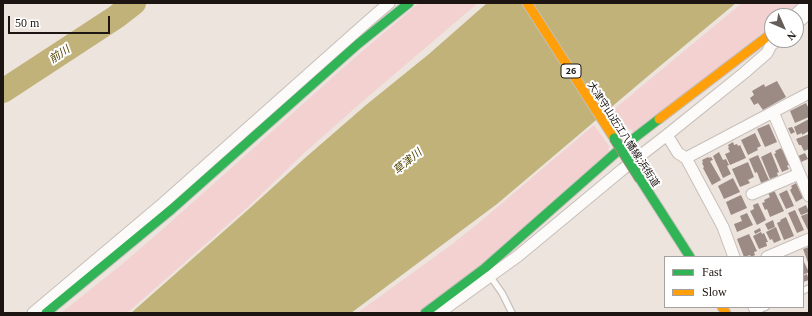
<!DOCTYPE html>
<html>
<head>
<meta charset="utf-8">
<style>
	body { margin:0 }
	#map { position:relative; width:812px; height:316px; overflow:hidden; background:#eee4de; font-family:Georgia,serif }
	canvas { display:block }
	.frame { position:absolute; inset:0; border:4px solid #1c1511; pointer-events:none }
	.legend { position:absolute; left:664px; top:256px; width:140px; height:52px; box-sizing:border-box; background:#fff; border:1px solid #a4a1a0; margin:0; padding:5px 7px; list-style:none; font-size:12px; color:#1c1511 }
	.legend li { display:flex; align-items:center; gap:8px; height:20px }
	.legend b { width:20px; border:1px solid #a4a1a0 }
	.north { position:absolute; left:764px; top:8px; width:40px; height:40px; box-sizing:border-box; background:#fff; border:1px solid #a4a1a0; border-radius:50%; rotate:135deg; font-size:11px; font-weight:700; line-height:16px; text-align:center; color:#1c1511 }
	.north::after { content:''; display:block; margin:auto; width:14px; height:18px; background:#665d59; clip-path:polygon(50% 0,100% 100%,50% 72%,0 100%) }
	.scale { position:absolute; left:8px; top:16px; width:102px; height:18px; box-sizing:border-box; border:2px solid #1c1511; border-top:0; padding-left:5px; font-size:12px; line-height:14px; white-space:nowrap; color:#1c1511; -webkit-text-stroke:3px #fff; paint-order:stroke }
</style>
</head>
<body>
<div id="map">
<canvas width="812" height="316"></canvas>
<div class="frame"></div>
<ul class="legend">
<li><b style="height:5px;background:#30b455"></b>Fast</li>
<li><b style="height:5px;background:#ff9f0a"></b>Slow</li>
</ul>
<div class="north">N</div>
<div class="scale">50 m</div>
</div>
<script>
const c = document.querySelector('canvas').getContext('2d');
c.lineJoin = 'round';
function fillPath(path, color) {
  c.fillStyle = color;
  c.fill(path, 'evenodd');
}
function shape(rows) {
  const path = new Path2D();
  for (const r of rows) {
    path.moveTo(r[0], r[1]);
    for (let i = 2; i < r.length; i += 2) path.lineTo(r[i], r[i + 1]);
  }
  return path;
}
function strokePath(path, color, width, dash) {
  c.strokeStyle = color;
  c.lineWidth = width;
  c.lineCap = dash ? 'butt' : 'round';
  c.setLineDash(dash || []);
  c.stroke(path);
}
function drawText(font, color, halo, rows, align = 'center') {
  c.font = font + ' Georgia,"Noto Sans JP",serif';
  c.lineWidth = 4;
  c.setLineDash([]);
  c.textBaseline = 'middle';
  c.strokeStyle = halo;
  c.fillStyle = color;
  for (const [text, x, y, turn = 0] of rows) {
    c.save();
    c.translate(x, y);
    c.rotate((+turn || 0) * Math.PI / 180);
    c.textAlign = isNaN(turn) ? turn : align;
    if (halo) c.strokeText(text, 0, 0);
    c.fillText(text, 0, 0);
    c.restore();
  }
}
fillPath(shape([
	[419,3,478,3,363,101,303,154,249,206,127,313,61,313,121,265,164,228,352,60],
	[742,3,800,3,784,16,772,16,772,25,634,134,631,129,629,129,626,124,624,125,613,110],
	[594,125,609,146,608,152,475,270,417,313,357,313,451,245,481,221]
]), '#f3d1d1');
fillPath(shape([
	[487,3,736,3,654,71,497,204,351,313,131,313,250,208,305,158,366,105,429,54]
]), '#c0b278');
strokePath(shape([
	[3,91,116,17,134,3]
]), '#c0b278', 24);
fillPath(shape([
	[777,81,786,97,763,110,758,103,754,105,750,98,754,95,752,91,764,84,765,87],
	[806,103,809,109,809,117,795,123,790,111],
	[809,119,809,131,802,135,802,133,797,135,794,127],
	[769,124,777,142,765,147,757,129],
	[792,127,795,132,791,134,788,128],
	[755,133,761,146,757,148,758,150,748,155,741,140],
	[809,134,809,149,804,151,801,145,799,145,796,139],
	[733,142,734,145,737,144,738,146,740,145,746,158,730,165,725,154,730,152,728,148,729,147,728,145],
	[781,148,782,150,784,149,791,164,787,166,789,169,782,172,774,154,776,153,775,151],
	[719,152,723,160,726,159,729,165,727,166,731,174,723,178,713,156],
	[771,152,779,172,777,173,778,176,770,179,761,157],
	[805,153,808,159,801,162,798,156],
	[758,155,769,180,761,183,757,172,755,173,749,159],
	[708,157,709,158,711,157,713,160,710,161,721,180,712,185,703,168,704,167,702,163,703,162,702,160],
	[748,162,754,177,748,180,750,183,740,187,732,169],
	[733,178,740,192,724,199,718,186],
	[796,183,803,198,796,202,790,190,792,188,791,186],
	[774,190,784,211,770,217,767,209,765,210,762,203,765,202,764,200,770,197,768,193],
	[787,190,794,206,786,209,779,194],
	[741,195,747,208,731,215,726,202],
	[758,203,766,220,757,225,750,211,754,209,753,205],
	[806,205,809,212,801,215,798,209],
	[795,210,804,230,797,233,788,213],
	[747,213,753,225,737,232,734,224,742,221,740,216],
	[809,213,809,229,808,230,801,216],
	[786,217,794,236,784,240,777,223,781,221,780,220],
	[773,220,775,227,768,230,765,224],
	[776,227,781,240,774,243,772,239,770,240,766,232],
	[760,228,761,231,755,234,754,231],
	[761,232,762,234,764,233,768,242,766,242,767,246,759,249,753,236],
	[749,234,757,251,754,252,755,255,751,257,750,255,744,257,737,239],
	[809,247,809,265,803,249],
	[803,260,809,272,803,275],
	[807,274,809,280,803,282,803,276]
]), '#9c8a84');
const lane = shape([
	[490,276,502,293,512,313],
	[803,291,809,288],
	[756,311,766,307]
]);
const street = shape([
	[794,16,808,3],
	[796,24,809,13],
	[773,112,809,196],
	[667,135,678,153,686,158,723,227,734,257],
	[686,158,809,93],
	[752,194,799,174],
	[767,257,809,239],
	[754,307,757,313],
	[33,313,160,206,367,22,389,3],
	[439,313,518,256,623,169,667,135,744,73,767,53,771,45,778,40]
]);
const fast = shape([
	[640,179,690,257],
	[46,313,172,209,358,44,409,3],
	[425,313,485,268,620,149,659,119]
]);
const slow = shape([
	[527,3,614,138],
	[659,119,772,33],
	[722,307,726,313]
]);
strokePath(lane, '#c6bfba', 8);
strokePath(street, '#c6bfba', 13);
strokePath(fast, '#c6bfba', 11);
strokePath(slow, '#c6bfba', 11);
strokePath(lane, '#fcfbfa', 5.5);
strokePath(street, '#fcfbfa', 11);
strokePath(fast, '#30b455', 9);
strokePath(slow, '#ff9f0a', 9);
const fastBridge = shape([
	[614,138,640,179]
]);
strokePath(fastBridge, '#9d907d', 11, []);
strokePath(fastBridge, '#30b455', 9);
for (const [x, y, w] of [
	[571,71,20]
]) {
  const box = new Path2D();
  box.roundRect(x - w / 2, y - 7, w, 14, 3);
  c.fillStyle = '#fff';
  c.fill(box);
  strokePath(box, '#1c1511', 1);
}
drawText('bold 9px', '#1c1511', null, [
	["26",571,71]
]);
drawText('10px', '#1c1511', '#fff', [
	["大津守山近江八幡線;浜街道",624,134,57]
]);
drawText('italic 11px', '#4f4300', '#fff', [
	["前川",59,54,-34],
	["草津川",407,161,-40]
]);
</script>
</body>
</html>
